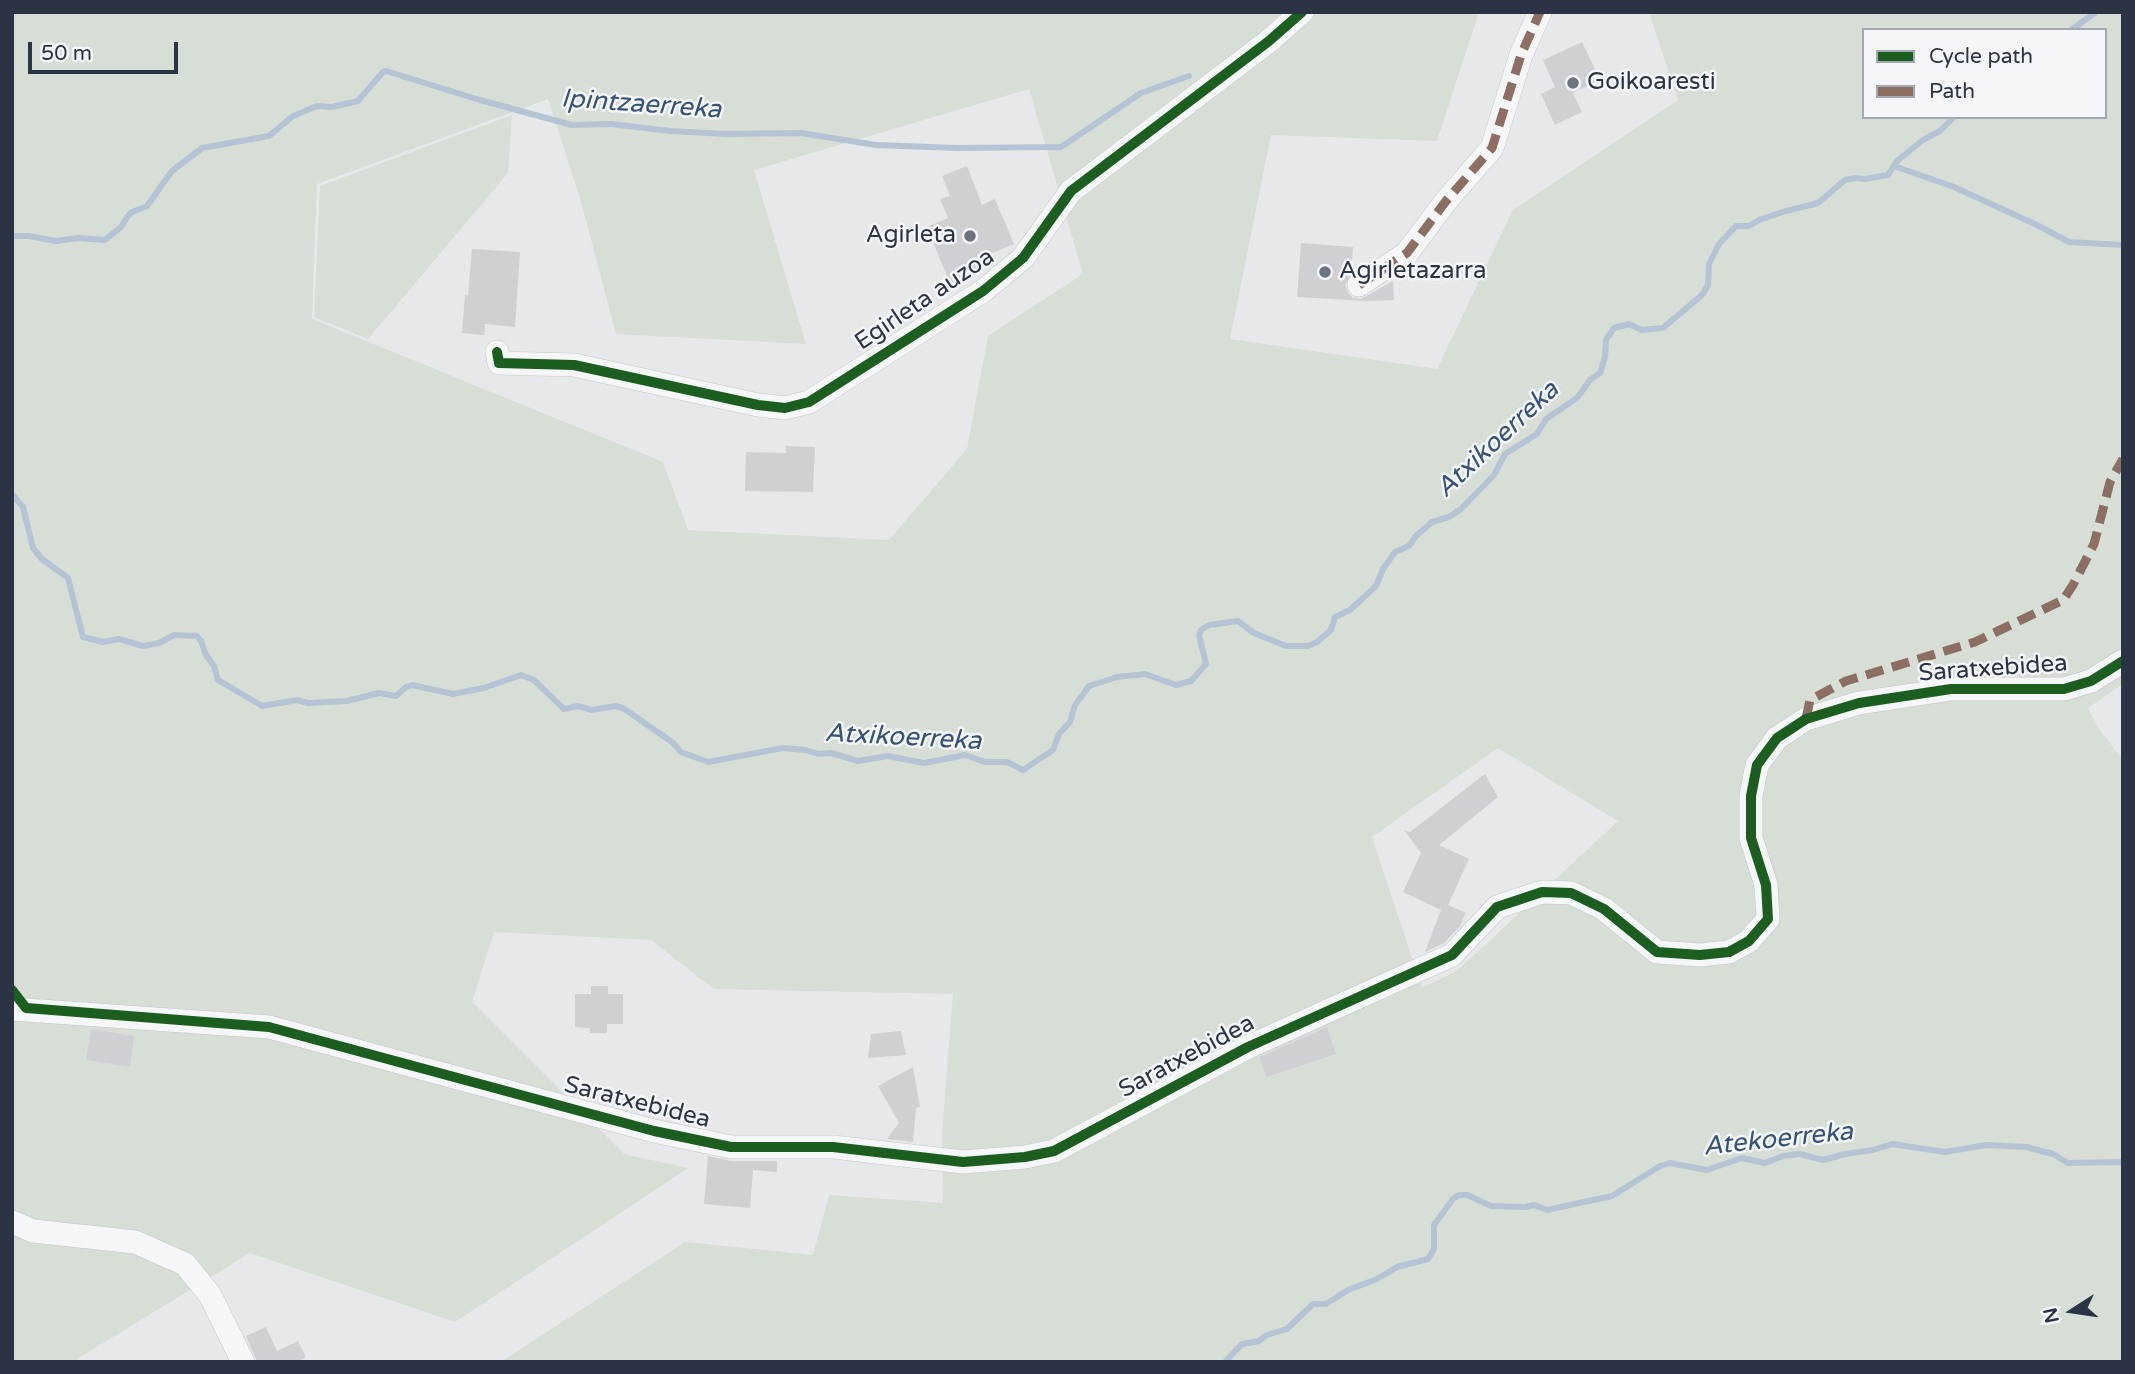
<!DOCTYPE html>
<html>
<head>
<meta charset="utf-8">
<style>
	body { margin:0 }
	#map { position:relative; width:2135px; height:1374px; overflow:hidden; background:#e6e8ea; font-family:"Varela Round",sans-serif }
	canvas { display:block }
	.frame { position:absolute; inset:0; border:14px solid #2b3445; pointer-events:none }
	.legend { position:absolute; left:1862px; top:28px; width:245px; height:91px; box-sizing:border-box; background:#f4f6f9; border:2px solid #a4a8b1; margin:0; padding:9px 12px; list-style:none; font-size:21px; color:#2b3445 }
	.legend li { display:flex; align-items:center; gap:14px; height:35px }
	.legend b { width:35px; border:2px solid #a4a8b1 }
	.north { position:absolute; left:2037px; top:1276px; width:70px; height:70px; -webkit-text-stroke:5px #f4f6f9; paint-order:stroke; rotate:258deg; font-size:19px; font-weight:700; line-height:28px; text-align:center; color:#2b3445 }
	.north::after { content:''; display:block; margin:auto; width:24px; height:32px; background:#2b3445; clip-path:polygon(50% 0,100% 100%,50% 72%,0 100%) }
	.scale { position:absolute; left:28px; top:42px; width:150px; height:32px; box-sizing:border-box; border:4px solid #2b3445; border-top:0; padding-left:9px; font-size:21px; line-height:24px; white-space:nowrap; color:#2b3445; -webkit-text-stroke:5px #f4f6f9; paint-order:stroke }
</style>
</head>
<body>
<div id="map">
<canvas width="2135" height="1374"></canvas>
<div class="frame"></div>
<ul class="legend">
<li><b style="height:9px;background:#1b5e20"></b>Cycle path</li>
<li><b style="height:9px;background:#8d6e63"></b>Path</li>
</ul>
<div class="north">N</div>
<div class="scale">50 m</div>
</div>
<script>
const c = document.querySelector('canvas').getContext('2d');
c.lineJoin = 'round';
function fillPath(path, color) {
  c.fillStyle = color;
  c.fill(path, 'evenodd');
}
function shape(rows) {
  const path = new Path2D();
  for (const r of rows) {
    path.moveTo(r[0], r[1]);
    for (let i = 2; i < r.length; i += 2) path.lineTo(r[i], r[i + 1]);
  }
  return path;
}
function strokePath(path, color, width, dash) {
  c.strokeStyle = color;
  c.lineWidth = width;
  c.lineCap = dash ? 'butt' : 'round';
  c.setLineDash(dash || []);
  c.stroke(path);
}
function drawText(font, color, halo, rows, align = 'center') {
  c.font = font + ' "Varela Round",sans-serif';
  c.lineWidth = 5;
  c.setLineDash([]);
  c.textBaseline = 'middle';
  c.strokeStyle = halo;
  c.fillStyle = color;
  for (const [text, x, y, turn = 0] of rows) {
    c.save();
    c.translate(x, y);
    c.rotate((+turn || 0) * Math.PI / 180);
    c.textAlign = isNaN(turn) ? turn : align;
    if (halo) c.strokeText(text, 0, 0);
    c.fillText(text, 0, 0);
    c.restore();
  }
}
fillPath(shape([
	[12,12,1479,12,1437,141,1271,135,1230,339,1437,369,1513,210,1678,100,1649,12,2123,12,2123,684,2088,708,2098,727,2123,761,2123,1362,501,1362,685,1242,813,1255,829,1195,943,1203,942,1133,953,994,714,989,651,940,494,932,472,1002,624,1154,688,1168,455,1322,250,1253,77,1359,79,1362,12,1362],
	[1864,30,2105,30,2105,117,1864,117],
	[1029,89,1083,274,988,336,967,449,889,540,688,530,663,462,312,319,317,184,548,99,580,198,616,334,806,344,754,170],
	[1498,748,1618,821,1457,971,1422,988,1372,837],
	[512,115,508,173,368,339,314,317,320,186]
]), '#d6ded6');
strokePath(shape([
	[2071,30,2096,12],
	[1894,166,1954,187,2037,225,2069,242,2123,245],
	[12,236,29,236,56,241,78,238,105,240,121,227,130,213,147,206,172,171,202,148,269,136,293,116,317,106,332,107,358,101,383,72,386,71,480,100,572,125,611,124,670,131,726,134,801,133,876,145,956,148,1061,147,1141,93,1189,76],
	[12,494,23,507,33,548,42,559,68,578,83,637,103,642,119,639,143,646,159,643,174,635,197,636,201,641,206,655,214,666,218,680,262,706,297,700,308,703,347,701,379,693,396,696,406,687,412,685,453,694,484,688,521,675,534,680,564,709,578,706,592,710,615,706,623,708,672,742,681,752,708,762,783,748,806,750,818,754,831,753,858,761,888,756,924,763,965,755,985,762,1007,762,1023,770,1053,750,1059,734,1070,722,1075,705,1089,686,1117,677,1145,674,1176,685,1191,681,1206,664,1199,635,1201,630,1209,625,1238,621,1254,633,1286,646,1308,646,1317,642,1331,630,1335,617,1350,610,1376,586,1383,569,1395,552,1409,546,1416,536,1432,522,1449,517,1461,509,1494,475,1505,454,1537,434,1546,419,1577,398,1590,380,1600,373,1605,357,1606,340,1614,328,1629,324,1642,330,1663,328,1703,294,1708,285,1709,264,1719,244,1736,226,1749,226,1759,220,1786,211,1818,203,1845,180,1855,178,1865,179,1888,175,1897,161,1923,140,1940,131,1954,117],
	[1225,1362,1242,1344,1259,1341,1267,1335,1287,1329,1313,1304,1326,1304,1348,1290,1377,1279,1397,1267,1428,1259,1434,1249,1434,1225,1453,1199,1459,1195,1467,1195,1491,1206,1525,1207,1534,1205,1547,1210,1612,1196,1660,1166,1670,1163,1707,1170,1742,1158,1765,1163,1783,1156,1800,1154,1823,1160,1845,1154,1873,1150,1892,1144,1945,1152,1986,1145,2026,1147,2053,1154,2068,1163,2123,1162]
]), '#b4c4d5', 6);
fillPath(shape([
	[1582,42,1600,80,1573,93,1582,112,1555,125,1541,94,1555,87,1543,60],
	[967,166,982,205,995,199,1014,244,975,260,980,272,950,284,927,227,948,218,940,199,950,196,942,176],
	[1301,243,1353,247,1351,274,1345,285,1348,293,1353,298,1361,299,1393,281,1394,300,1367,301,1297,297],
	[472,249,520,252,515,327,485,324,484,335,462,333,465,295,468,296],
	[786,446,815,447,813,492,745,491,746,452,786,453],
	[1485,774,1498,797,1439,845,1469,859,1448,905,1466,913,1460,926,1444,943,1425,952,1441,910,1403,892,1421,853,1404,830,1410,832],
	[591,986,608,986,608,994,623,994,623,1024,607,1024,607,1033,590,1033,590,1028,575,1027,575,994,591,994],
	[1327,1027,1336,1054,1266,1077,1260,1057],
	[91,1029,134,1036,130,1067,86,1060],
	[901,1031,906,1055,868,1058,871,1034],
	[913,1067,920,1107,916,1108,913,1142,887,1139,899,1123,878,1086],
	[708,1156,731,1161,777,1161,777,1172,753,1170,750,1208,704,1204],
	[266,1327,277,1351,298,1341,306,1357,296,1362,257,1362,246,1336]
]), '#ced0d3');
const minor = shape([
	[1359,285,1407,253,1446,201,1492,148,1521,55,1540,12],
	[497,352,499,363,574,365,758,405,785,408,809,402,983,291,1023,258,1071,191,1269,41,1302,12],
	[12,1009,269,1027,654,1131,731,1147,833,1147,963,1162,1025,1157,1054,1151,1248,1047,1452,955,1497,907,1542,892,1571,893,1604,909,1657,952,1700,955,1729,952,1749,941,1768,919,1766,885,1751,838,1751,796,1757,765,1777,738,1806,719,1859,703,1951,689,2064,689,2091,681,2123,661],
	[12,1222,33,1231,135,1242,185,1264,210,1295,243,1362]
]);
strokePath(minor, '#c4c6c8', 24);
strokePath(minor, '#f5f6f7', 23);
strokePath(shape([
	[1359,285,1407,253,1446,201,1492,148,1521,55,1540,12],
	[1806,719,1810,700,1846,681,1975,642,2063,600,2073,585,2094,544,2110,482,2123,459]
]), '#8d6e63', 9, [18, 9]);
strokePath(shape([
	[497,352,499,363,574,365,758,405,785,408,809,402,983,291,1023,258,1071,191,1269,41,1302,12],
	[12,990,26,1008,269,1027,654,1131,731,1147,833,1147,963,1162,1025,1157,1054,1151,1248,1047,1452,955,1497,907,1542,892,1571,893,1604,909,1657,952,1700,955,1729,952,1749,941,1768,919,1766,885,1751,838,1751,796,1757,765,1777,738,1806,719,1859,703,1951,689,2064,689,2091,681,2123,661]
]), '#1b5e20', 10);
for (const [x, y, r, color] of [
	[1573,83,7,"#6c737f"],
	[970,236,7,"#6c737f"],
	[1325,272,7,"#6c737f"]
]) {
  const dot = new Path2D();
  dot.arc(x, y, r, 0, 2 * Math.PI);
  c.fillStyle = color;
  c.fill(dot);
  strokePath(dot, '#f4f6f9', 2.5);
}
drawText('24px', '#2b3445', '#f4f6f9', [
	["Goikoaresti",1587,83],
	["Agirleta",956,236,"right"],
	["Agirletazarra",1339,272]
], 'left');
drawText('24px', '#2b3445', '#f4f6f9', [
	["Egirleta auzoa",925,300,-34],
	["Saratxebidea",1993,669,-4],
	["Saratxebidea",1187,1057,-28],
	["Saratxebidea",637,1103,14]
]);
drawText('italic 26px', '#34527a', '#f4f6f9', [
	["Ipintzaerreka",641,105,4],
	["Atxikoerreka",1498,440,-43],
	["Atxikoerreka",903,738,3],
	["Atekoerreka",1778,1140,-6]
]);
</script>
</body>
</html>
